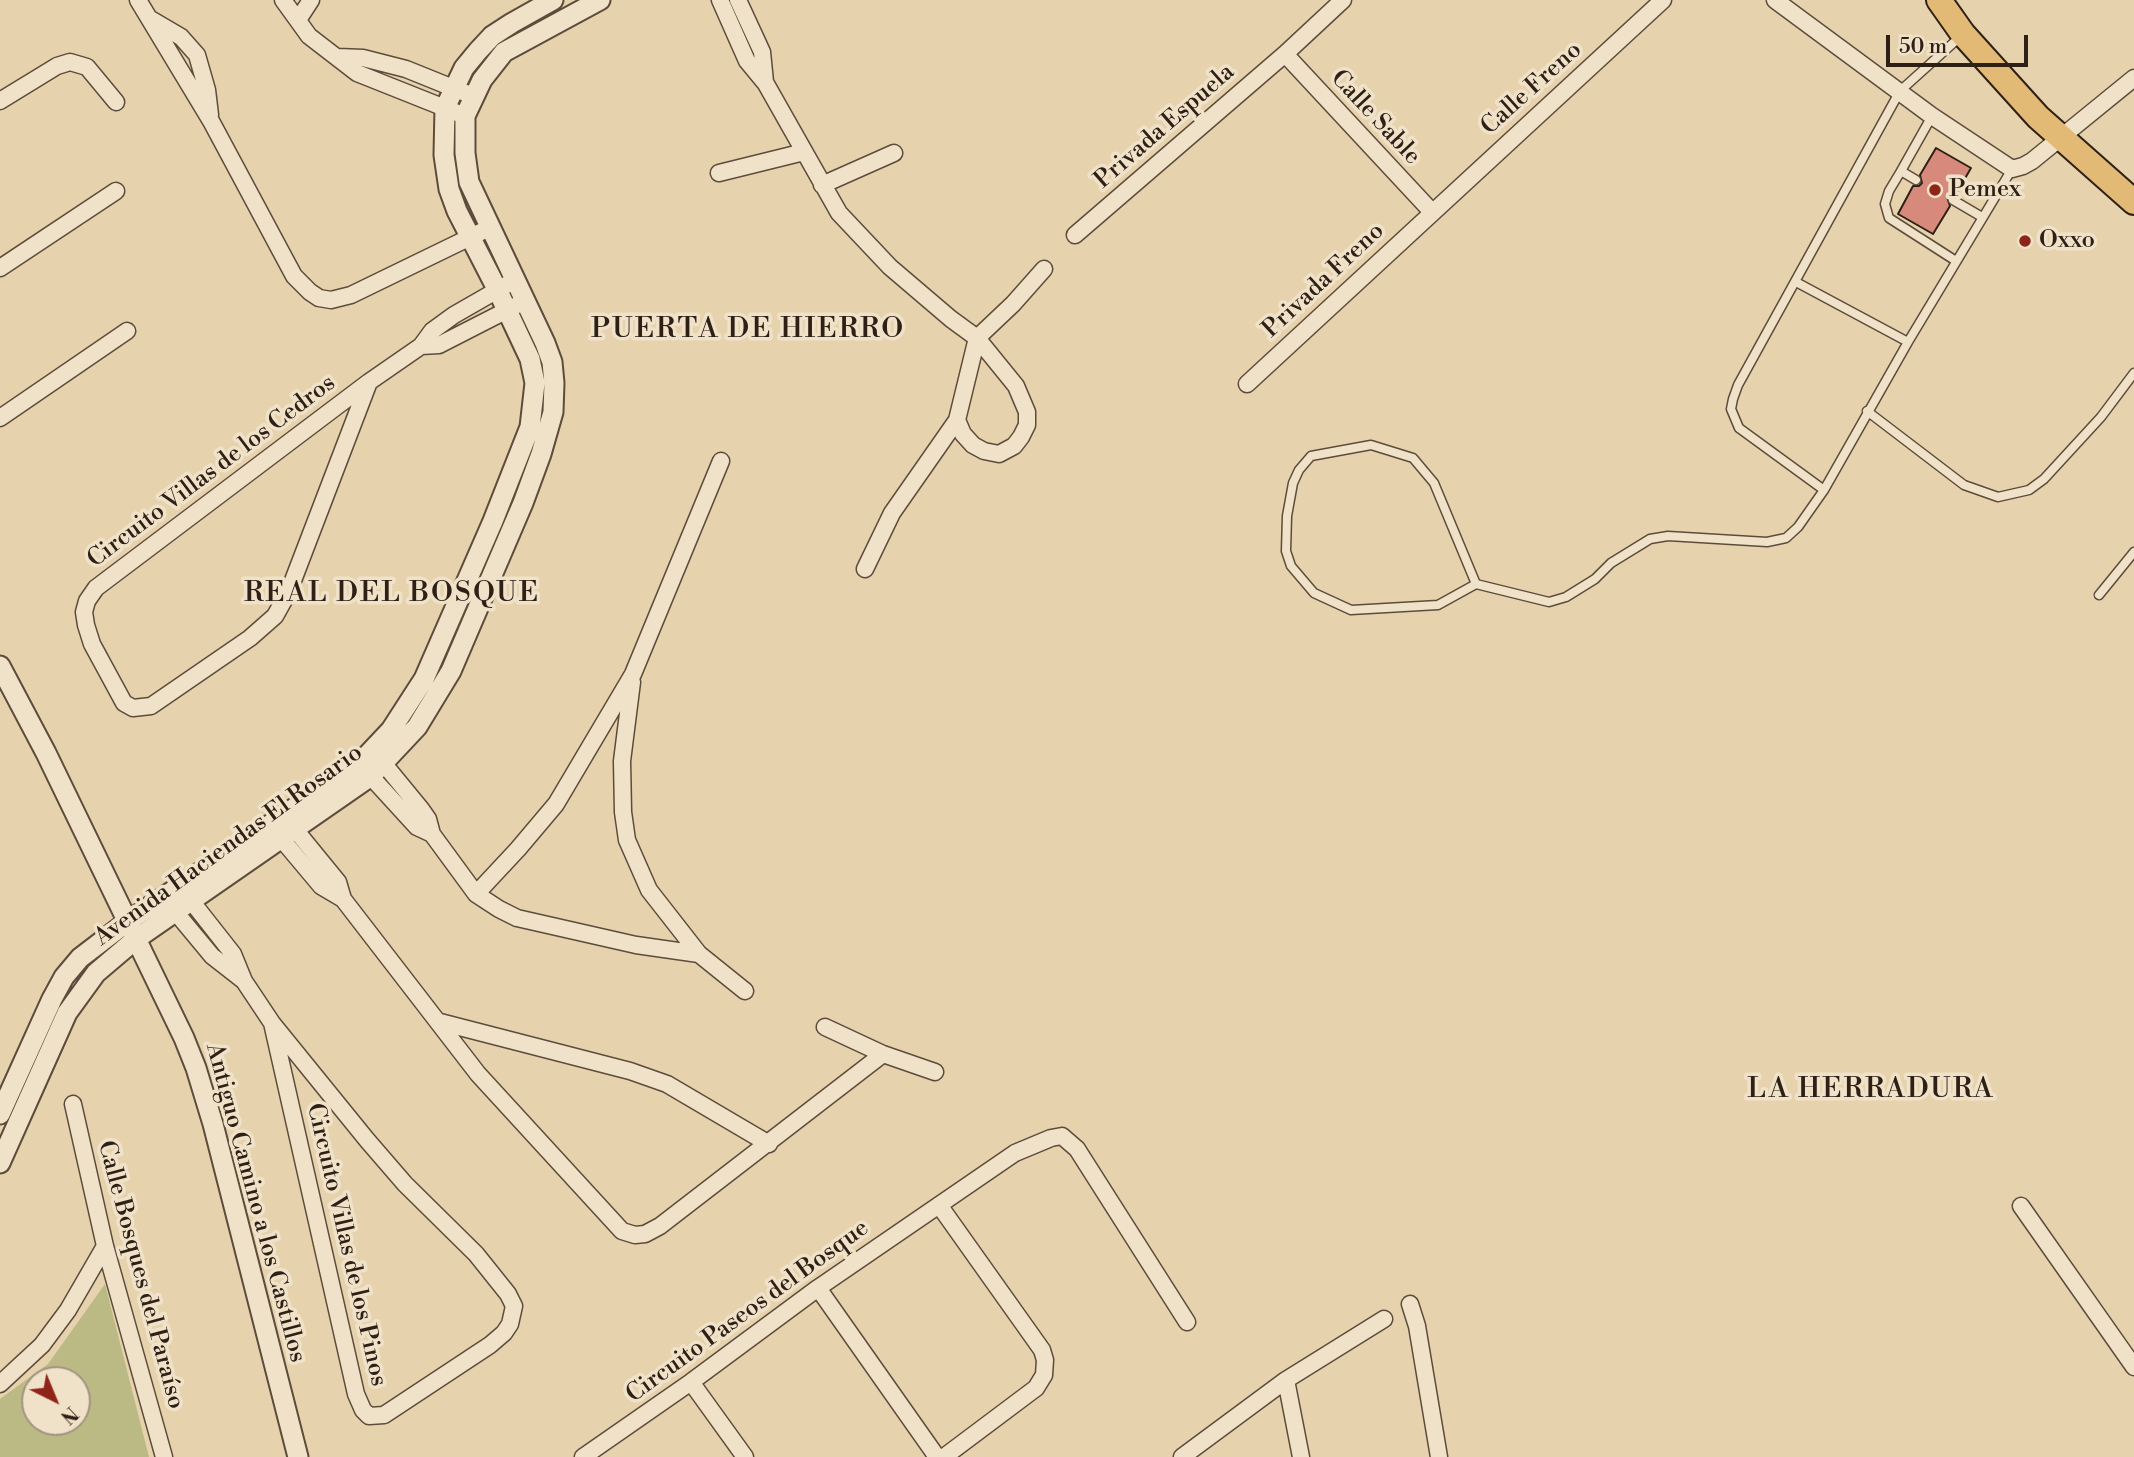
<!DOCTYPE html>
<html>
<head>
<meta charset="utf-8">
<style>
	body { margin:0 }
	#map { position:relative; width:2134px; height:1457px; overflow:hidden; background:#e6d2ac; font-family:"Libre Bodoni",serif }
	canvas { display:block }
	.north { position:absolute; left:21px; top:1366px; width:70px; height:70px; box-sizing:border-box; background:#efe2c9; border:2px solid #a29481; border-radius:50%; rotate:137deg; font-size:19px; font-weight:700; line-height:28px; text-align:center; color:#2f2016 }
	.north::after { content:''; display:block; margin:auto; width:24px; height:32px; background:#8f2418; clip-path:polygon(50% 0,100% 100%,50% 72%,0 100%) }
	.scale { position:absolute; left:1886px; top:35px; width:142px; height:32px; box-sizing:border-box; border:4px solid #2f2016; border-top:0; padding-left:9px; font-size:21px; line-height:24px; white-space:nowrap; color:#2f2016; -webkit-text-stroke:5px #efe2c9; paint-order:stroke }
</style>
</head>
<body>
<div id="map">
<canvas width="2134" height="1457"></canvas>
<div class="north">N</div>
<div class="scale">50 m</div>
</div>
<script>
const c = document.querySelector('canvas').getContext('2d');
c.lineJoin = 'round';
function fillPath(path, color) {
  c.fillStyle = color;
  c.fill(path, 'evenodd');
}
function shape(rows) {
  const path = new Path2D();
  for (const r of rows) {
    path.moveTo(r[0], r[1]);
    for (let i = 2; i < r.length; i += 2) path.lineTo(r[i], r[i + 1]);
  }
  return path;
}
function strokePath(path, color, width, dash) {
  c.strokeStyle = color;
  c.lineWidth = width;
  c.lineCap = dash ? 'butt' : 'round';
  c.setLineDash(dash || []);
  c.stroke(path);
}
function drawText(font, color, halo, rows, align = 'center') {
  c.font = font + ' "Libre Bodoni",serif';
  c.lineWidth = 7;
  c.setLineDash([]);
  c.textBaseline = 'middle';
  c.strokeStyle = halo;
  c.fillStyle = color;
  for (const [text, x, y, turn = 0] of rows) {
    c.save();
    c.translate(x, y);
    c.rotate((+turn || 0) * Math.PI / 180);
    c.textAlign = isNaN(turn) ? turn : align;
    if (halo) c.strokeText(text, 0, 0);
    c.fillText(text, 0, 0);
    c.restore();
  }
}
fillPath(shape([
	[105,1284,149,1457,0,1457,0,1399,48,1364],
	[35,1380,77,1380,77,1422,35,1422]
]), '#bbba85');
const building = shape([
	[1936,148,1971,168,1956,194,1950,194,1947,197,1950,206,1933,234,1898,214,1913,186,1919,186,1922,183,1920,175,1936,148]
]);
fillPath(building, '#d78a7c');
strokePath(building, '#2f2016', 2);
const service = shape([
	[1901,171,1889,191,1885,204,1889,218,1956,261],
	[1916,180,1901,171,1932,116],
	[1953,200,1982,217],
	[1796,282,1908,342],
	[1867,411,1964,485,1998,497,2029,490,2044,479,2101,417,2134,373],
	[1824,490,1739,428,1731,409,1733,399,1738,385,1900,91,1961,36],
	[1476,584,1434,483,1413,458,1371,445,1311,456,1299,470,1293,483,1287,516,1286,551,1291,566,1314,593,1351,610,1438,605,1476,584,1549,602,1566,597,1595,579,1611,563,1650,539,1668,536,1767,542,1786,538,1798,527,1824,490,1908,342,2012,169],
	[2099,595,2134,552]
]);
const minor = shape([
	[138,0,211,121,294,276,310,292,319,298,331,300,351,295,489,228],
	[283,0,309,36,357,73,465,116],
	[720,0,747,61,766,84,839,213,890,267,951,319,977,338,1016,386,1027,412,1027,425,1021,437,1014,446,999,454,984,451,973,445,963,434,957,420,977,338,1013,304,1044,269],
	[738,0,762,52,765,82],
	[1775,0,1932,116,2012,169,2023,166,2032,161,2134,78],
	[152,20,181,37,197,55,207,90,210,115],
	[298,20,311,0],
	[1285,54,1432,212],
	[338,57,363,58,406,69,473,96],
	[0,101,57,66,70,62,87,67,116,102],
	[719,173,804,152],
	[822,185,894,153],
	[1075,235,1285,54,1343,0],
	[0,268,116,191],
	[421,346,439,345,525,301],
	[369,382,289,591,275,616,250,638,151,706,133,708,124,703,92,644,86,625,84,612,87,601,96,588,369,382,421,346,432,331,454,315,515,280],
	[1247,384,1663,0],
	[0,418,127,331],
	[865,569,892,513,957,420],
	[632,682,622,761,623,812,627,840,649,890,699,954,745,991],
	[375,753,421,809,428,819,432,834,476,894,499,909,517,918,636,945,699,954],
	[363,768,417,827,432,834],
	[289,822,338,882,343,899,478,1074,622,1231,635,1235,645,1234,660,1226,883,1054],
	[274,830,321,886,343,899],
	[185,893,233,954,244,981,272,1023,367,1140,405,1184,476,1254,508,1294,514,1306,510,1324,504,1333,490,1345,384,1415,369,1416,363,1410,356,1394,272,1023],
	[476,894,518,849,556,804,633,674,721,461],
	[168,903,212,956,244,981],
	[440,1022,630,1071,667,1084,769,1144],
	[825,1027,883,1054,935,1072],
	[73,1104,105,1246,164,1457],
	[939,1205,1042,1350,1045,1360,1044,1375,1036,1388,944,1457],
	[2021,1206,2134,1367],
	[818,1288,937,1457],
	[1410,1304,1417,1326,1439,1457],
	[1286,1380,1301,1457],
	[691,1382,745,1457],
	[0,1384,42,1345,68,1310,105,1246],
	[583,1457,691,1382,818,1288,1015,1153,1051,1138,1062,1136,1077,1149,1187,1322],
	[1182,1457,1286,1380,1384,1319]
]);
const tertiary = shape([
	[0,666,46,753,184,1038,196,1068,213,1124,298,1457],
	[0,1114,52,999,64,977,80,958,127,922,359,764,391,730,424,679,493,521,530,427,535,383,530,359,497,289,457,211,449,189,444,155,445,108,464,68,478,51,492,36,512,23,553,0],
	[0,1163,67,1013,96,973,136,939,371,776,417,727,451,671,523,503,541,454,553,412,554,383,552,362,545,343,469,182,465,153,465,116,482,80,504,52,600,0]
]);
const primary = shape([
	[1939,0,1963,34,2038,117,2134,202]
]);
strokePath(service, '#5d4c3c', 11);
strokePath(minor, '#5d4c3c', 19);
strokePath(tertiary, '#5d4c3c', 23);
strokePath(primary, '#2f2016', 28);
strokePath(service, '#efe2c9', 8);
strokePath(minor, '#efe2c9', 16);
strokePath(tertiary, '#efe2c9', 19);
strokePath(primary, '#e3b976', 24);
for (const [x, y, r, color] of [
	[1935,190,7,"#8f2418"],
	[2025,241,7,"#8f2418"]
]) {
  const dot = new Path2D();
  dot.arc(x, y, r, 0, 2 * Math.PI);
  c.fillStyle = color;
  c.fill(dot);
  strokePath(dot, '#efe2c9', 2.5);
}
drawText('24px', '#2f2016', '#efe2c9', [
	["Calle Freno",1532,89,-42],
	["Calle Sable",1375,118,47],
	["Privada Espuela",1165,127,-41],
	["Privada Freno",1324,281,-43],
	["Circuito Villas de los Cedros",212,472,-37],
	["Avenida Haciendas El Rosario",229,846,-36],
	["Antiguo Camino a los Castillos",255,1203,75],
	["Circuito Villas de los Pinos",346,1245,77],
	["Calle Bosques del Paraíso",140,1275,75],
	["Circuito Paseos del Bosque",748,1312,-36]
]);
drawText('24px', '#2f2016', '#efe2c9', [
	["Pemex",1949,190],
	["Oxxo",2039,241]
], 'left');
c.letterSpacing = '2px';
drawText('28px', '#2f2016', '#efe2c9', [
	["PUERTA DE HIERRO",748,330],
	["REAL DEL BOSQUE",392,594],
	["LA HERRADURA",1871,1090]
]);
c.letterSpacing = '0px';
</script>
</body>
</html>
